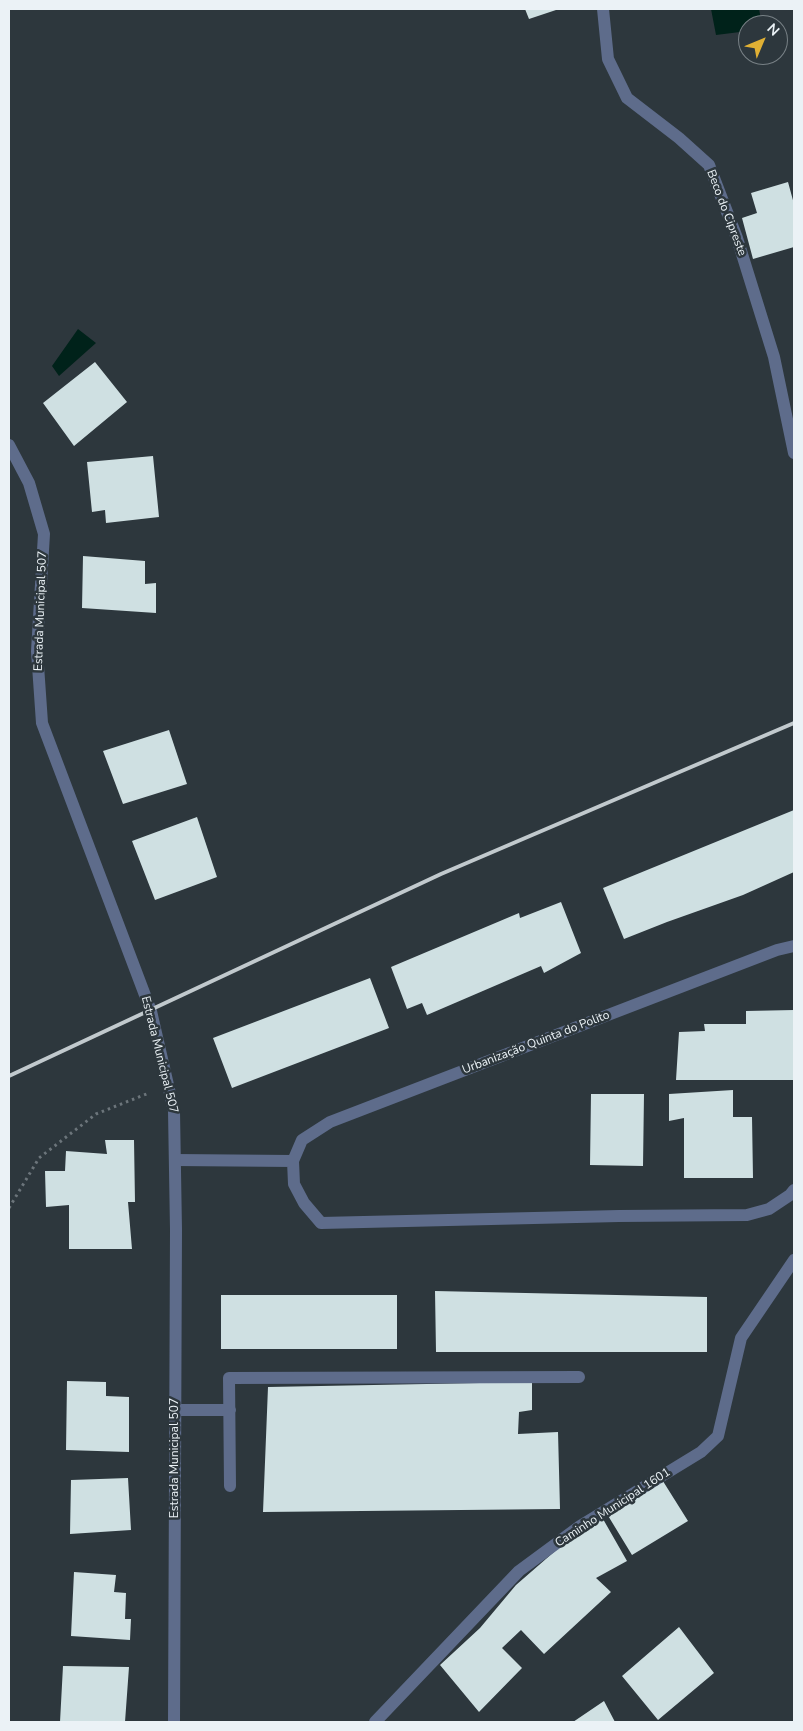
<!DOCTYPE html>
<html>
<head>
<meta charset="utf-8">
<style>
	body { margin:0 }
	#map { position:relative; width:803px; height:1731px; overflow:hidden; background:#2d373d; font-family:"Nunito Sans",sans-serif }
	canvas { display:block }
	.frame { position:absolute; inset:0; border:10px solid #ebf2f6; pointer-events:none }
	.north { position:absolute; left:738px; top:15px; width:50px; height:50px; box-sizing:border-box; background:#2d373d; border:1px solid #798287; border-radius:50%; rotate:45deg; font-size:14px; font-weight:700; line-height:20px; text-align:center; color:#ebf2f6 }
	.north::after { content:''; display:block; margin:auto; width:18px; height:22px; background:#e0b034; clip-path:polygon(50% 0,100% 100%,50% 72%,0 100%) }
</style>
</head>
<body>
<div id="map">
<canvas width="803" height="1731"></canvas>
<div class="frame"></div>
<div class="north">N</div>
</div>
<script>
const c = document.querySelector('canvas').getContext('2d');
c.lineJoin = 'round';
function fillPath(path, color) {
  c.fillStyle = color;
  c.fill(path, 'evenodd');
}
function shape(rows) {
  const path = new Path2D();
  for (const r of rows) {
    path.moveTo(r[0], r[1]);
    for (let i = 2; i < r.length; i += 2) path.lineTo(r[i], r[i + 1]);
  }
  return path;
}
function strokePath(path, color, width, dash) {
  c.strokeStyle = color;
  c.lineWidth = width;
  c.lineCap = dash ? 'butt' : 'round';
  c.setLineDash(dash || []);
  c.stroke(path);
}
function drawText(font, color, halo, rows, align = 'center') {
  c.font = font + ' "Nunito Sans",sans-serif';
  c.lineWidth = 5;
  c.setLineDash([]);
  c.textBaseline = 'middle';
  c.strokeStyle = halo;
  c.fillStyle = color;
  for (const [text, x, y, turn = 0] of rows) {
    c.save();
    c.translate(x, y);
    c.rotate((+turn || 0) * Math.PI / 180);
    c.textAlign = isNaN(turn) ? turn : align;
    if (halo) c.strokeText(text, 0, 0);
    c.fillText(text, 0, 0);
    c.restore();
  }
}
fillPath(shape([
	[711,9,759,9,762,25,748,25,748,31,716,35],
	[78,329,96,343,59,376,52,366]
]), '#00221a');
fillPath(shape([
	[525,9,559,9,529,19],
	[788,182,794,204,794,247,753,259,742,218,757,213,751,193],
	[95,362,127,402,74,446,43,403],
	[153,456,159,517,106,523,105,510,92,512,87,462],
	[83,556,145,561,145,584,156,583,156,613,82,608],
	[169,730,187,784,123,804,103,751],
	[794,810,794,872,743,895,667,922,624,939,603,888],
	[197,817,217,877,155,900,132,841],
	[561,902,581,953,544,973,541,966,427,1015,422,1003,407,1009,391,967,519,913,520,918],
	[370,978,389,1028,232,1088,213,1038],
	[794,1010,794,1080,676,1080,679,1032,705,1031,704,1024,746,1024,746,1011],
	[733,1090,733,1117,752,1117,753,1178,684,1178,684,1118,669,1121,669,1094],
	[591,1094,644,1094,643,1166,590,1165],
	[105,1140,134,1140,135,1202,128,1202,132,1249,69,1249,69,1205,46,1207,45,1171,65,1171,66,1151,107,1154],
	[435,1291,707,1297,707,1352,436,1352],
	[221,1295,397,1295,397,1349,221,1349],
	[67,1381,106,1382,106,1396,129,1397,129,1452,66,1450],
	[532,1382,532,1410,519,1412,518,1434,558,1432,560,1509,263,1512,268,1387],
	[128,1478,131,1530,70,1534,71,1480],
	[661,1478,688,1521,632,1555,607,1514],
	[603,1519,627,1561,596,1578,611,1592,544,1654,521,1630,502,1648,522,1668,479,1712,440,1665,480,1628,516,1585,562,1545],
	[74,1572,116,1575,114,1592,126,1593,125,1619,131,1619,130,1640,71,1636],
	[679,1627,714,1673,658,1720,622,1676],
	[63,1666,129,1667,125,1722,60,1722],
	[604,1701,615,1722,573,1722]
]), '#cfe0e2');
strokePath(shape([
	[9,1208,39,1158,96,1114,149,1093]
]), '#6c757b', 3, [2.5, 4]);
strokePath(shape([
	[175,1410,230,1410],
	[230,1486,229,1378,579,1377]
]), '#5e6c8b', 12);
strokePath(shape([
	[603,9,608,59,627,98,679,138,709,165,737,238,774,357,794,453],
	[794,946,777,950,330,1122,302,1140,293,1161,294,1184,304,1203,321,1223,619,1216,747,1215,769,1209,790,1195,794,1190],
	[175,1160,293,1161],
	[375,1722,519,1571,580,1526,701,1452,718,1436,741,1338,794,1260]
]), '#5e6c8b', 12);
strokePath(shape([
	[9,445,29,483,44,534,37,651,42,723,151,1011,174,1111,176,1230,174,1722]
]), '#5e6c8b', 12);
strokePath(shape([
	[9,1076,441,874,794,723]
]), '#c1c9cd', 4);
drawText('12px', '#ebf2f6', '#2d373d', [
	["Beco do Cipreste",726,213,69],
	["Estrada Municipal 507",41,611,-88],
	["Urbanização Quinta do Polito",536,1043,-21],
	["Estrada Municipal 507",159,1055,76],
	["Estrada Municipal 507",175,1458,-90],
	["Caminho Municipal 1601",613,1508,-33]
]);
</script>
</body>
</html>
